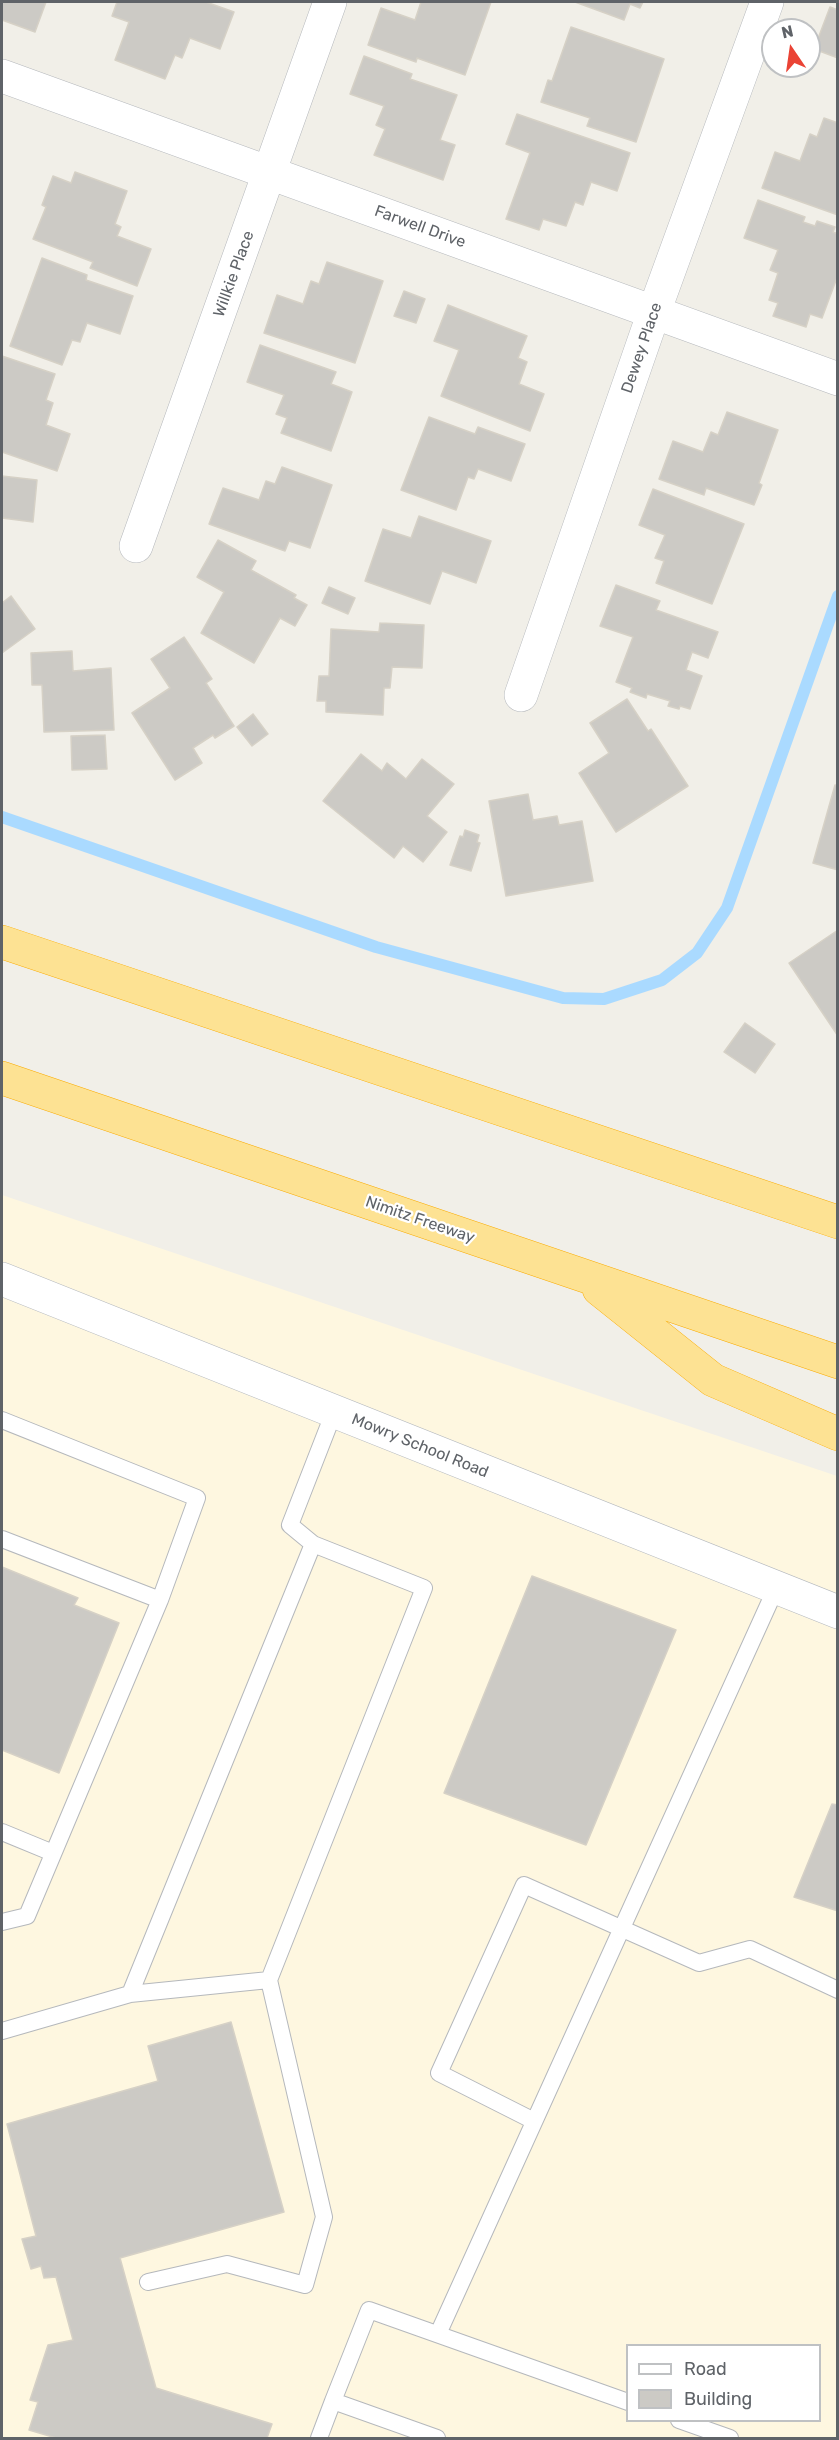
<!DOCTYPE html>
<html>
<head>
<meta charset="utf-8">
<style>
	body { margin:0 }
	#map { position:relative; width:839px; height:2440px; overflow:hidden; background:#f1efe8; font-family:Rubik,sans-serif }
	canvas { display:block }
	.frame { position:absolute; inset:0; border:3px solid #5f6368; pointer-events:none }
	.legend { position:absolute; left:626px; top:2344px; width:195px; height:78px; box-sizing:border-box; background:#fff; border:2px solid #bfc1c3; margin:0; padding:8px 10px; list-style:none; font-size:18px; color:#5f6368 }
	.legend li { display:flex; align-items:center; gap:12px; height:30px }
	.legend b { width:30px; border:2px solid #bfc1c3 }
	.north { position:absolute; left:761px; top:18px; width:60px; height:60px; box-sizing:border-box; background:#fff; border:2px solid #bfc1c3; border-radius:50%; rotate:347deg; font-size:16px; font-weight:700; line-height:24px; text-align:center; color:#5f6368 }
	.north::after { content:''; display:block; margin:auto; width:21px; height:27px; background:#ea4335; clip-path:polygon(50% 0,100% 100%,50% 72%,0 100%) }
</style>
</head>
<body>
<div id="map">
<canvas width="839" height="2440"></canvas>
<div class="frame"></div>
<ul class="legend">
<li><b style="height:8px;background:#fff"></b>Road</li>
<li><b style="height:16px;background:#cccac5"></b>Building</li>
</ul>
<div class="north">N</div>
</div>
<script>
const c = document.querySelector('canvas').getContext('2d');
c.lineJoin = 'round';
function fillPath(path, color) {
  c.fillStyle = color;
  c.fill(path, 'evenodd');
}
function shape(rows) {
  const path = new Path2D();
  for (const r of rows) {
    path.moveTo(r[0], r[1]);
    for (let i = 2; i < r.length; i += 2) path.lineTo(r[i], r[i + 1]);
  }
  return path;
}
function strokePath(path, color, width, dash) {
  c.strokeStyle = color;
  c.lineWidth = width;
  c.lineCap = dash ? 'butt' : 'round';
  c.setLineDash(dash || []);
  c.stroke(path);
}
function drawText(font, color, halo, rows, align = 'center') {
  c.font = font + ' Rubik,sans-serif';
  c.lineWidth = 4.5;
  c.setLineDash([]);
  c.textBaseline = 'middle';
  c.strokeStyle = halo;
  c.fillStyle = color;
  for (const [text, x, y, turn = 0] of rows) {
    c.save();
    c.translate(x, y);
    c.rotate((+turn || 0) * Math.PI / 180);
    c.textAlign = isNaN(turn) ? turn : align;
    if (halo) c.strokeText(text, 0, 0);
    c.fillText(text, 0, 0);
    c.restore();
  }
}
fillPath(shape([
	[2,1195,837,1476,837,2438,2,2438],
	[628,2346,820,2346,820,2420,628,2420]
]), '#fef7e0');
strokePath(shape([
	[2,817,376,947,563,998,604,999,662,980,697,953,727,908,838,596]
]), '#aadaff', 12);
const building = shape([
	[2,2,46,2,35,32,2,20,2,2],
	[117,2,206,2,234,12,220,49,190,38,182,58,175,55,165,79,115,60,129,22,112,16,117,2],
	[421,2,491,2,465,75,417,58,416,62,368,45,381,8,415,20,421,2],
	[575,2,643,2,640,8,630,4,624,20,575,2],
	[830,7,838,10,838,58,814,49,830,7],
	[571,27,664,59,636,142,587,126,590,118,541,102,548,80,552,81,571,27],
	[364,56,412,74,410,79,457,95,440,140,455,145,443,180,374,155,385,129,376,125,384,106,350,94,364,56],
	[517,114,630,153,617,191,591,182,583,205,575,202,566,226,543,219,539,230,506,219,530,153,506,144,517,114],
	[824,118,838,123,838,215,762,188,775,152,800,161,810,134,817,137,824,118],
	[75,172,127,191,115,224,121,227,117,236,151,249,137,286,90,268,93,262,33,239,46,207,42,205,53,176,71,183,75,172],
	[758,200,805,217,803,222,815,226,817,221,835,227,833,232,838,234,838,275,822,318,810,314,806,327,773,316,778,303,769,300,778,273,770,270,778,250,744,238,758,200],
	[42,258,87,275,86,280,133,296,120,334,87,323,80,342,72,340,62,365,10,346,42,258],
	[327,262,383,281,355,363,264,333,277,295,303,304,311,281,319,284,327,262],
	[404,291,425,299,416,323,394,316,404,291],
	[448,305,527,336,518,358,527,362,519,384,544,394,530,431,441,396,459,350,434,341,448,305],
	[260,345,336,372,331,384,352,392,331,451,281,433,287,418,276,414,284,395,247,382,260,345],
	[2,356,55,374,46,400,53,403,46,425,70,434,57,471,2,452,2,356],
	[727,412,778,430,759,483,762,485,754,505,706,488,704,495,659,479,673,441,703,452,711,432,718,435,727,412],
	[429,417,475,434,478,427,525,444,511,481,478,469,474,479,468,477,456,510,401,490,429,417],
	[282,467,332,485,310,548,289,541,285,551,209,524,223,488,259,500,266,481,275,484,282,467],
	[2,476,37,480,33,522,2,518,2,476],
	[653,489,744,524,712,604,656,583,664,561,655,558,665,535,639,525,653,489],
	[419,516,491,541,476,583,442,571,430,604,365,581,383,529,411,538,419,516],
	[218,540,256,561,251,570,296,595,294,598,307,605,295,626,280,618,254,663,201,633,224,592,197,577,218,540],
	[616,585,660,601,656,610,718,632,708,658,692,652,686,670,702,676,690,709,680,706,679,709,668,706,670,701,647,694,646,698,630,692,632,688,616,682,633,637,600,626,616,585],
	[329,587,355,598,348,614,322,603,329,587],
	[11,596,35,629,2,653,2,603,11,596],
	[380,623,424,625,422,668,392,667,390,688,384,688,383,715,326,712,326,701,317,701,319,676,329,676,331,629,379,632,380,623],
	[184,637,212,679,206,683,234,726,215,738,213,735,193,748,202,763,175,780,132,713,170,688,151,659,184,637],
	[72,651,73,671,111,668,114,730,44,732,42,685,32,685,31,653,72,651],
	[627,699,648,731,651,729,688,786,616,832,579,773,609,753,590,723,627,699],
	[253,714,268,734,252,746,237,727,253,714],
	[105,735,107,769,72,770,71,736,105,735],
	[361,754,382,771,387,763,406,779,422,759,454,784,427,816,447,832,423,862,403,846,394,858,323,801,361,754],
	[835,785,838,786,838,870,813,863,835,785],
	[528,794,533,820,557,816,559,825,582,821,593,881,506,896,489,801,528,794],
	[465,830,479,835,477,842,480,843,471,871,450,865,460,836,463,837,465,830],
	[838,930,838,1036,789,963,838,930],
	[745,1023,775,1044,755,1073,724,1052,745,1023],
	[2,1567,78,1598,74,1605,119,1623,59,1773,2,1750,2,1567],
	[532,1576,676,1630,586,1845,444,1793,532,1576],
	[832,1804,838,1805,838,1911,794,1897,832,1804],
	[231,2022,284,2212,120,2258,156,2388,272,2424,267,2438,56,2438,29,2430,38,2402,30,2400,48,2345,73,2340,56,2277,44,2278,41,2266,31,2269,22,2239,36,2236,7,2124,158,2081,148,2046,231,2022]
]);
fillPath(building, '#cccac5');
strokePath(building, '#d6d1c6', 1.5);
const lane = shape([
	[2,1420,197,1498,160,1600,27,1916,2,1922],
	[2,1539,160,1600],
	[313,1544,290,1525,334,1412],
	[2,1832,53,1853],
	[130,1994,269,1980],
	[2,2031,130,1994,313,1544,424,1588,269,1980,324,2217,305,2285,227,2264,148,2282],
	[534,2121,439,2073,524,1885,699,1963,750,1949,838,1990],
	[438,2334,776,1588],
	[333,2401,369,2310,628,2402],
	[679,2420,730,2438],
	[319,2438,333,2401,437,2438]
]);
const street = shape([
	[2,76,838,379],
	[136,546,330,2],
	[521,695,654,312,767,2]
]);
const secondary = shape([
	[2,1279,838,1612]
]);
const highway = shape([
	[2,942,838,1222],
	[2,1078,838,1362],
	[599,1289,713,1380,838,1434]
]);
strokePath(lane, '#b5b8bc', 18);
strokePath(street, '#b5b8bc', 34);
strokePath(secondary, '#b6babf', 34);
strokePath(highway, '#f9ab00', 34);
strokePath(lane, '#fff', 16);
strokePath(street, '#fff', 33);
strokePath(secondary, '#fff', 33);
strokePath(highway, '#fde293', 33);
drawText('16px', '#5f6368', '#fff', [
	["Farwell Drive",420,227,20],
	["Willkie Place",234,274,-70],
	["Dewey Place",642,348,-71],
	["Nimitz Freeway",420,1220,19],
	["Mowry School Road",420,1446,22]
]);
</script>
</body>
</html>
